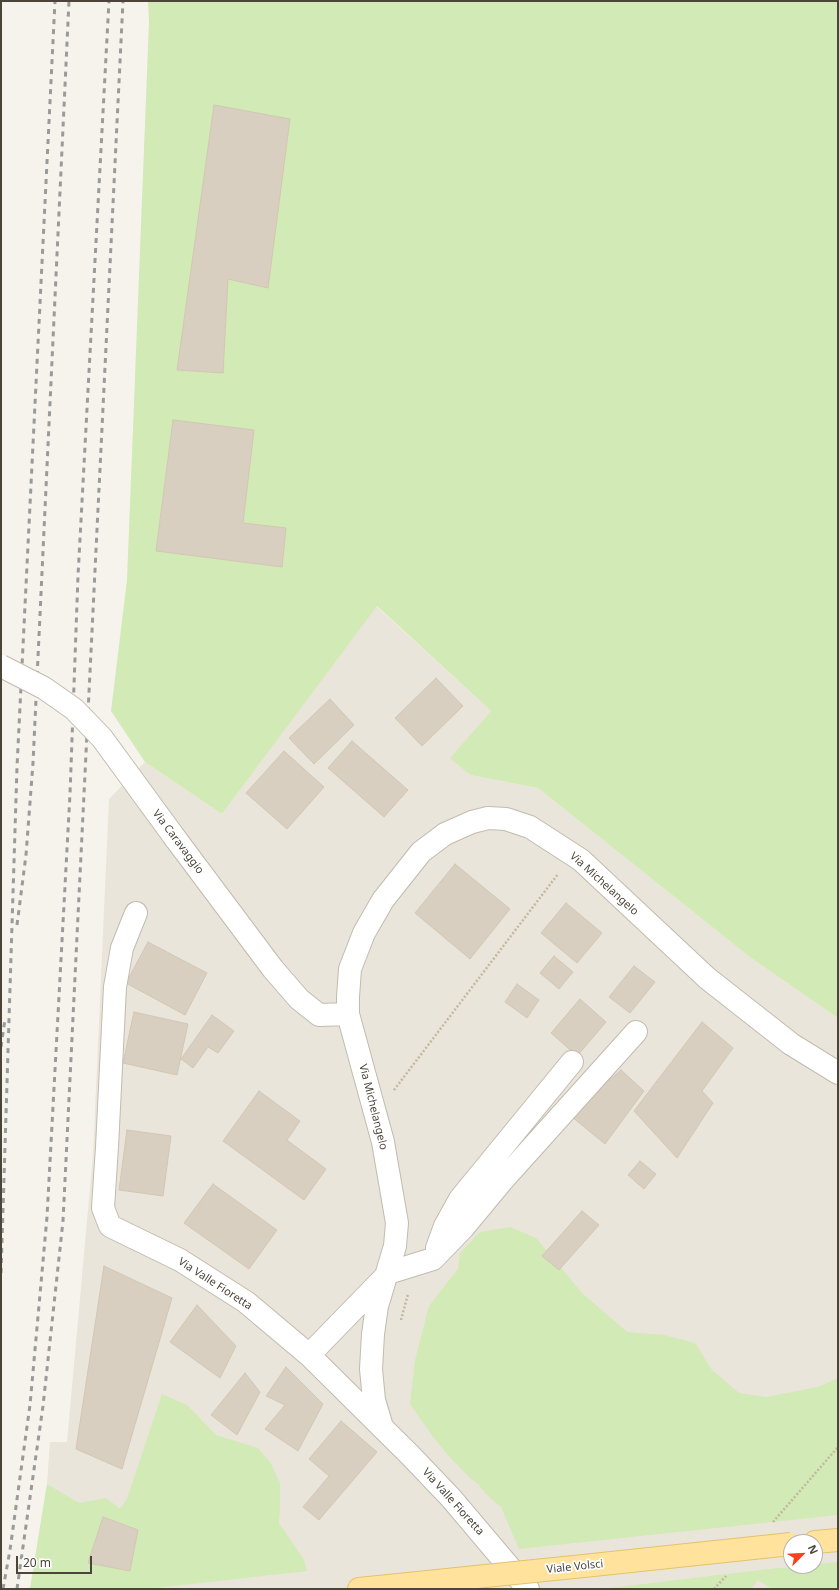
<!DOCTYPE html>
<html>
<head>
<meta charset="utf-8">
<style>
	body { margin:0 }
	#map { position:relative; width:839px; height:1590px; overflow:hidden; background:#f6f3ec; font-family:"Noto Sans",sans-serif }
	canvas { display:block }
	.frame { position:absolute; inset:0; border:2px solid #4b4439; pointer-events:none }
	.north { position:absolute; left:783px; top:1534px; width:40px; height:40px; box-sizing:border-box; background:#fff; border:1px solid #b7b4b0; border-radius:50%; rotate:66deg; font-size:11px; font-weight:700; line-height:16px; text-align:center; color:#4b4439 }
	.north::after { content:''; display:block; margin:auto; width:14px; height:18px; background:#fc3f1d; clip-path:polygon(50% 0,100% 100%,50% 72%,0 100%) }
	.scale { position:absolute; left:16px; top:1556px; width:76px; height:18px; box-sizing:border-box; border:2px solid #4b4439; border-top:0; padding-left:5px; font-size:12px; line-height:14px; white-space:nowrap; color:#4b4439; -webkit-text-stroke:3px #fff; paint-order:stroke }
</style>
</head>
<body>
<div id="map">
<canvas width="839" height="1590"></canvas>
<div class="frame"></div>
<div class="north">N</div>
<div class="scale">20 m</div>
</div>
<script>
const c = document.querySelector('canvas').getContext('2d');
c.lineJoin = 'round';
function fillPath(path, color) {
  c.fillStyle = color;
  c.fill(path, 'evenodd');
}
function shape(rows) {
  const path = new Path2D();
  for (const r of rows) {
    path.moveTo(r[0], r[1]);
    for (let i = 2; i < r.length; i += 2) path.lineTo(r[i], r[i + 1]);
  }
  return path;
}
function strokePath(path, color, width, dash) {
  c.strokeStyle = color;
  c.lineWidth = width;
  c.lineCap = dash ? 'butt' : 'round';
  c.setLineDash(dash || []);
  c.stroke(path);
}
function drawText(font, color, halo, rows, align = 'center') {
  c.font = font + ' "Noto Sans",sans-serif';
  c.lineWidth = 3.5;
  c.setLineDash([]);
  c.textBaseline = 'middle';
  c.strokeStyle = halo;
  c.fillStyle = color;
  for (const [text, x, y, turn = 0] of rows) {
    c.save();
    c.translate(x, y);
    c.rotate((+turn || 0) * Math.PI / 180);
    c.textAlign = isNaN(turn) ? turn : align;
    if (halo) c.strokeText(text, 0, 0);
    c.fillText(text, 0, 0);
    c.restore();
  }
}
fillPath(shape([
	[376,606,491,711,451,758,470,775,538,788,751,958,838,1018,838,1589,30,1589,47,1484,50,1442,67,1442,93,1155,109,799,145,762,222,814],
	[791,1542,815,1542,815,1566,791,1566]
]), '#eae5da');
fillPath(shape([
	[148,1,838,1,838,1018,751,958,538,788,470,775,450,758,491,711,377,606,222,814,145,762,111,711,127,580,149,22],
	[510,1227,536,1238,582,1293,627,1332,664,1335,695,1343,712,1370,739,1393,766,1397,818,1387,838,1378,838,1515,519,1549,501,1507,489,1497,478,1484,469,1477,447,1454,434,1438,410,1404,415,1360,429,1306,458,1269,460,1253,480,1232],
	[162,1394,187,1405,216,1435,258,1448,270,1462,280,1483,280,1510,279,1523,304,1560,307,1571,147,1589,30,1589,47,1484,79,1503,106,1498,120,1509,127,1499],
	[838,1562,838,1589,772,1589,758,1580,751,1589,602,1589,777,1568,815,1566,815,1564]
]), '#d2eab5');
const building = shape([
	[214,105,290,119,268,288,228,279,223,373,177,370,214,105],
	[173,420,254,430,243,523,286,528,282,567,156,551,173,420],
	[436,678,463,706,422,746,395,718,436,678],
	[330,699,354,725,314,764,289,738,330,699],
	[352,741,408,790,384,817,328,768,352,741],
	[284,751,324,787,287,829,246,793,284,751],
	[455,864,510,909,470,959,415,913,455,864],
	[566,903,602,933,577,963,541,933,566,903],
	[148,942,207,973,185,1015,126,983,148,942],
	[554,956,573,972,559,989,540,973,554,956],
	[634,966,655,982,630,1013,609,997,634,966],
	[517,984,539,1000,527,1018,505,1002,517,984],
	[580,999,606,1022,577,1056,551,1033,580,999],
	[134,1012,188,1024,177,1075,123,1063,134,1012],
	[212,1015,234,1031,218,1053,208,1047,193,1068,181,1059,212,1015],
	[702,1022,733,1048,702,1091,713,1103,677,1158,634,1111,702,1022],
	[621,1070,644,1091,605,1144,572,1117,596,1091,621,1070],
	[259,1091,300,1121,287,1140,326,1169,304,1200,223,1141,259,1091],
	[127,1130,171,1136,163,1196,119,1190,127,1130],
	[640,1161,656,1174,644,1189,628,1175,640,1161],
	[213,1184,277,1230,249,1269,184,1223,213,1184],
	[582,1211,599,1225,559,1270,542,1256,582,1211],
	[104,1266,172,1298,122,1469,76,1449,104,1266],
	[197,1305,236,1346,220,1378,170,1342,197,1305],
	[286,1367,323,1404,298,1451,265,1429,285,1405,266,1396,286,1367],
	[245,1373,260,1392,237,1435,211,1415,245,1373],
	[341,1421,377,1452,319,1520,303,1507,329,1476,309,1459,341,1421],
	[103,1517,138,1530,130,1571,88,1563,103,1517]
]);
fillPath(building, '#d8cfc1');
strokePath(building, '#d3c7b4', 1);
const minor = shape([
	[175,838,273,969,299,999,319,1015,348,1014],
	[136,913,122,948,115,987,107,1147,103,1208,110,1226,180,1260,246,1302,309,1355,410,1455,451,1498,528,1589],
	[437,1248,445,1226,460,1199,572,1062],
	[388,1273,433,1259,463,1228,502,1181,636,1032],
	[309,1355,384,1278],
	[382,1427,374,1400,371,1369,373,1334,377,1306,395,1246,397,1223,383,1142,348,1014,348,997,350,969,364,933,383,900,421,852,445,834,472,822,488,818,506,819,530,827,581,860,707,978,791,1044,838,1073]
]);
const major = shape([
	[815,1542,838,1540],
	[593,1565,687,1555],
	[359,1589,447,1580]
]);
strokePath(minor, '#c2bbae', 24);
strokePath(major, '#e6c16a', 24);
strokePath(shape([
	[394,1090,558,874],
	[401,1320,408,1294],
	[773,1522,838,1447],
	[714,1589,726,1576]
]), '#c4b79f', 2.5, [2, 2]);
strokePath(minor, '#fff', 22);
strokePath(major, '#ffe39c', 22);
strokePath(shape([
	[17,925,26,855,33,763,69,1],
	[1,1047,5,1019],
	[1,1273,17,767,55,1],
	[3,1589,10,1550,30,1405,47,1217,70,794,78,576,109,1],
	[17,1589,43,1406,63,1221,123,1]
]), '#9a9a9a', 3, [5, 5]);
const minorBridge = shape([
	[1,666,44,688,74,709,102,738,175,838]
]);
const majorBridge = shape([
	[687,1555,791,1544],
	[447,1580,593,1565]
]);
strokePath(minorBridge, '#c2bbae', 24, []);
strokePath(majorBridge, '#e6c16a', 24, []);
strokePath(minorBridge, '#fff', 22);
strokePath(majorBridge, '#ffe39c', 22);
drawText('11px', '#4b4439', '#fff', [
	["Via Caravaggio",178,842,53],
	["Via Michelangelo",604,884,42],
	["Via Michelangelo",373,1107,76],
	["Via Valle Fioretta",215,1284,33],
	["Via Valle Fioretta",453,1502,48],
	["Viale Volsci",575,1567,-6]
]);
</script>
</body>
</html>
